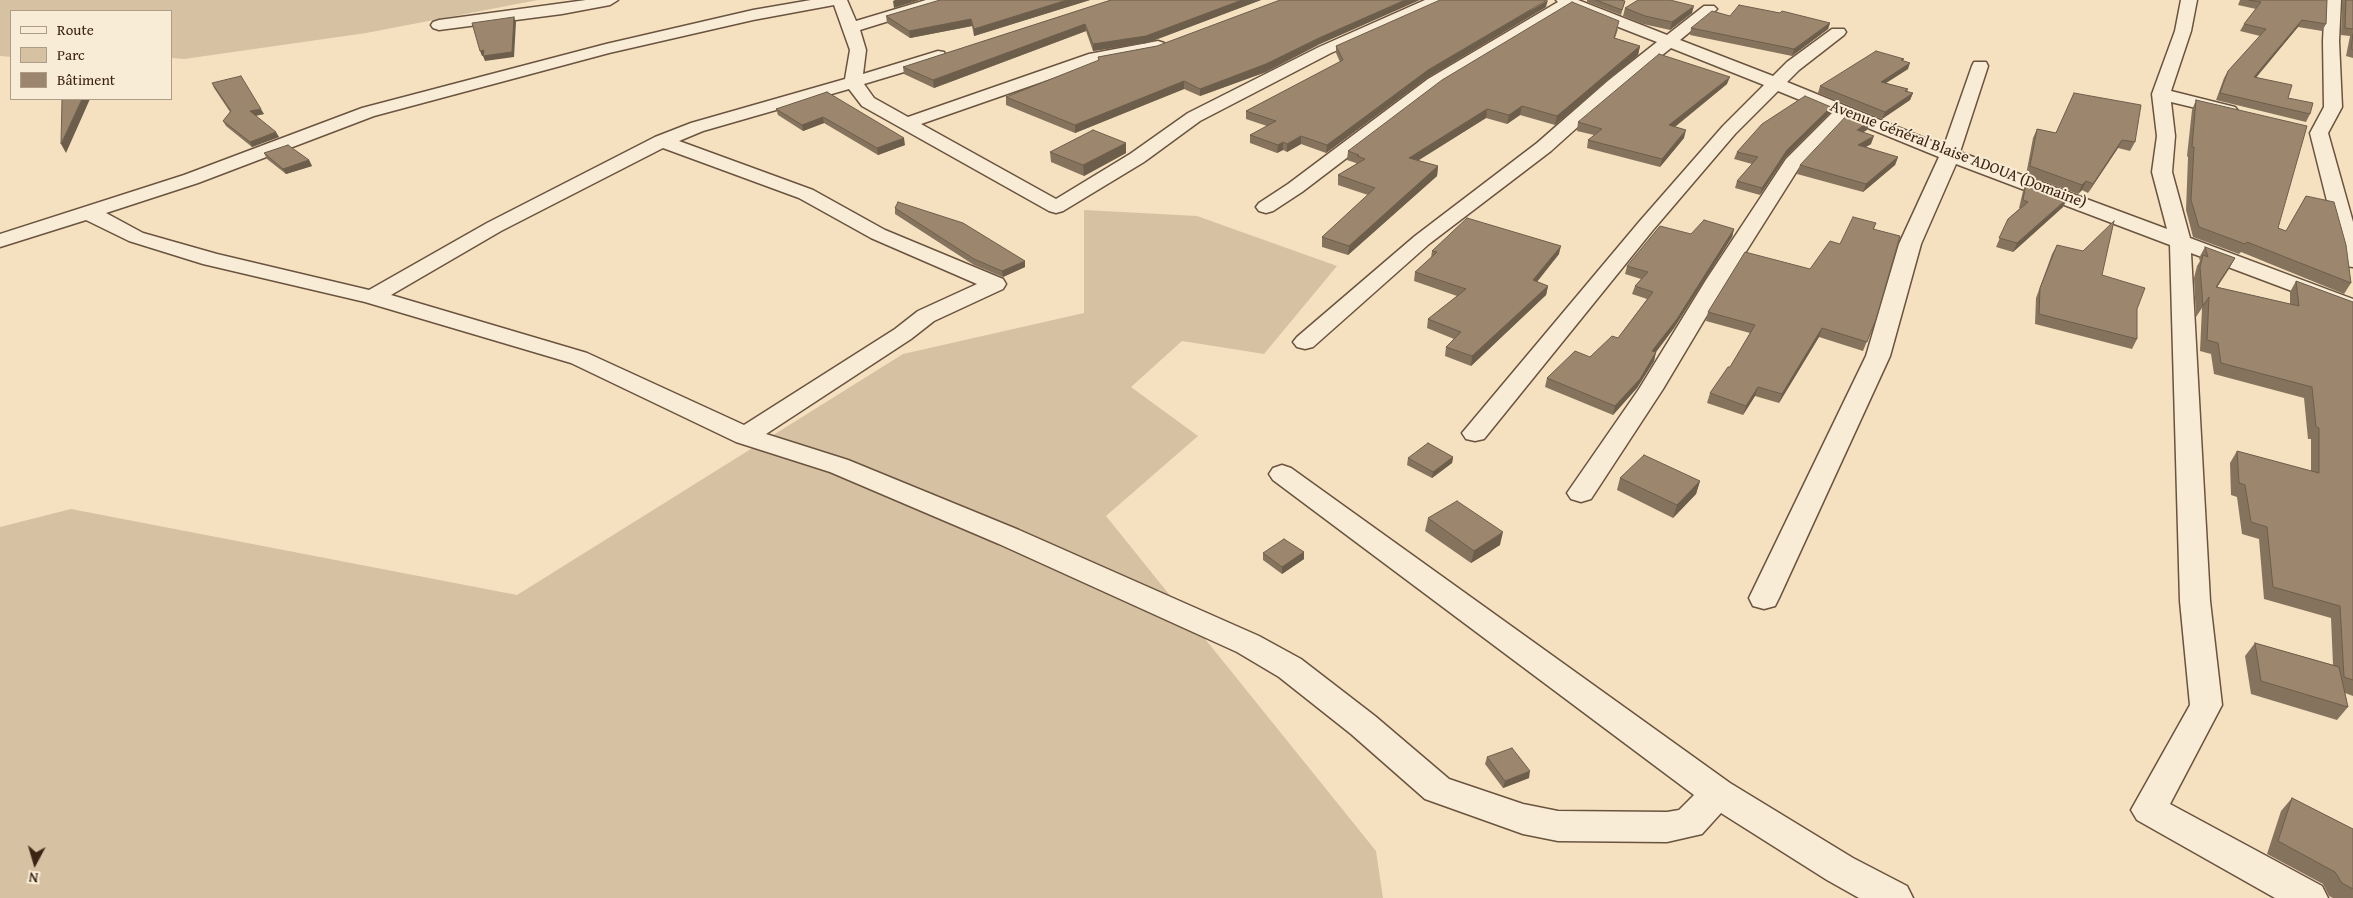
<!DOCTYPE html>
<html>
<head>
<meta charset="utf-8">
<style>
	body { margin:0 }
	#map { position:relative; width:2353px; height:898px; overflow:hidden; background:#f5e1c0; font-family:"Gentium Book Plus",serif }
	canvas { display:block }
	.legend { position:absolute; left:10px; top:10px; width:162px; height:90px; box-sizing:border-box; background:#f8ecd6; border:1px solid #ad9c88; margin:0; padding:6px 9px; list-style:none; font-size:15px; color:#3c2414 }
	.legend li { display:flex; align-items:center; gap:10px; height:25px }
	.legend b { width:25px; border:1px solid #ad9c88 }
	.north { position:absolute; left:10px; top:838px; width:50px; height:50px; -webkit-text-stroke:4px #f8ecd6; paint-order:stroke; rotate:186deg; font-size:14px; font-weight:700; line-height:20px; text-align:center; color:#3c2414 }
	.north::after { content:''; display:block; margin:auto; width:18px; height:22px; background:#3c2414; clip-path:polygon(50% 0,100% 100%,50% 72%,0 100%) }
</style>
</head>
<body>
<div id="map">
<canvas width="2353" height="898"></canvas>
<ul class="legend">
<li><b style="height:6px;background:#f8ecd6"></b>Route</li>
<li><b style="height:14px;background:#d6c1a3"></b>Parc</li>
<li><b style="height:14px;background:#9c866d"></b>Bâtiment</li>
</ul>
<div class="north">N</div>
</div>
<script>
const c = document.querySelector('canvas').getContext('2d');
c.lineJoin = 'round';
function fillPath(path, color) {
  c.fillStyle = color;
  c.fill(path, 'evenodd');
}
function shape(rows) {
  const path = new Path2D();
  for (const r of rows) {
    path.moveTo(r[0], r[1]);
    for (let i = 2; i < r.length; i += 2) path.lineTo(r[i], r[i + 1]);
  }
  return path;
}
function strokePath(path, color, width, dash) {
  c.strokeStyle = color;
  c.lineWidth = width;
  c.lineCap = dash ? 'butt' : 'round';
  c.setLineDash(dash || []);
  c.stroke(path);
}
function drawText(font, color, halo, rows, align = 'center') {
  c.font = font + ' "Gentium Book Plus",serif';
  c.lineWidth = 4;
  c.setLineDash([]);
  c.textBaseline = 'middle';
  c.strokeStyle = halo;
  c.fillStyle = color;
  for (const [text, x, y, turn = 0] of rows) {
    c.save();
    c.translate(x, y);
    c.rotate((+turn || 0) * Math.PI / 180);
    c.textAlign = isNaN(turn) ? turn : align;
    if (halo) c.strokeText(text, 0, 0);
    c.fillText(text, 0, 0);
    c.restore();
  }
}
fillPath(shape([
	[0,0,538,0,366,33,184,59,171,58,171,11,11,11,11,57,0,56],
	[1084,210,1197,216,1337,266,1264,354,1182,341,1131,387,1198,436,1106,516,1376,851,1383,898,0,898,0,527,71,509,517,595,903,354,1084,313]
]), '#d6c1a3');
const minor = shape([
	[586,0,618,0,610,5,562,14,439,30,433,28,431,25,433,22,439,20,586,0],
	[811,0,847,0,856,21,926,0,950,0,947,3,860,30,866,50,863,74,938,51,944,52,946,56,944,60,864,84,874,98,908,117,1089,54,1158,41,1164,43,1166,46,1164,49,1099,62,921,124,1056,199,1130,154,1188,113,1319,47,1425,0,1446,0,1443,3,1331,53,1200,121,1144,162,1063,211,1056,213,1049,211,862,106,849,89,703,131,679,141,813,190,885,230,1003,279,1006,284,1003,289,934,321,911,339,766,434,848,460,1019,530,1259,636,1301,659,1375,716,1449,779,1523,804,1558,811,1667,812,1679,810,1694,795,1273,480,1269,474,1273,468,1282,465,1291,468,1730,783,1853,858,1907,886,1913,898,1859,898,1827,880,1721,813,1702,834,1667,842,1558,841,1523,834,1425,799,1351,734,1279,677,1237,652,999,544,830,472,736,442,571,363,365,302,203,264,129,241,86,220,0,247,0,234,184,175,362,108,606,44,753,10,811,0],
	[834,5,850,50,845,79,691,123,655,137,487,223,369,290,217,254,143,233,106,213,198,183,374,116,609,53,753,20,834,5],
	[663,148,799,198,871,238,977,284,918,311,895,329,744,425,587,353,391,295,501,231,663,148],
	[1556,0,1578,0,1667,35,1704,6,1714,6,1717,9,1714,12,1680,40,1773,76,1787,62,1832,29,1844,29,1846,32,1844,35,1799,70,1787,82,1944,146,1972,66,1974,62,1986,62,1988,66,1960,152,2167,229,2152,172,2157,136,2152,94,2175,31,2181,0,2197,0,2191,31,2171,91,2235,107,2238,111,2235,115,2229,116,2171,102,2175,136,2172,172,2190,238,2353,299,2353,314,2191,253,2210,601,2222,705,2170,804,2322,886,2328,898,2275,898,2137,820,2131,810,2190,705,2180,601,2170,245,1956,164,1921,244,1890,356,1779,598,1775,606,1764,609,1753,606,1749,598,1866,356,1899,244,1939,157,1846,119,1800,166,1728,280,1663,389,1591,499,1581,502,1571,499,1567,493,1639,389,1706,280,1786,159,1832,113,1778,91,1735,134,1653,230,1484,439,1475,441,1466,439,1462,433,1639,222,1723,126,1764,85,1671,48,1621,88,1551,151,1429,244,1313,347,1305,349,1297,347,1293,342,1297,337,1415,236,1537,143,1609,80,1657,42,1570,8,1440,87,1302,192,1273,211,1266,213,1259,211,1256,207,1259,203,1288,184,1428,79,1558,2,1556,0],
	[2325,0,2341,0,2339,41,2342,107,2328,133,2353,222,2353,267,2345,266,2342,261,2310,133,2324,107,2323,41,2325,0]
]);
strokePath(minor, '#6a533f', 3);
fillPath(minor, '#f8ecd6');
fillPath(shape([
	[940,0,1090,0,974,36,972,26,910,38,887,23,886,16],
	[1111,0,1261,0,1147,43,1093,51,1086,31,934,88,904,74,903,67],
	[1587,0,1620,0,1625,1,1621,15,1587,2],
	[2240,0,2327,0,2326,24,2322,31,2298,27,2255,78,2288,98,2310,114,2306,122,2216,100,2224,78,2228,71,2260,36,2240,31,2244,24,2256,9,2238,5],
	[2342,0,2353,0,2353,58,2346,56,2350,36,2341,35],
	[1546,7,1427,78,1326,153,1301,144,1287,152,1283,150,1277,153,1250,143,1250,135,1267,126,1246,119,1246,111,1340,62,1336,53,1336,46],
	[1625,8,1692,13,1670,30,1643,24,1623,16],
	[1730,16,1830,23,1828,29,1792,56,1690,35,1691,28],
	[1618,29,1615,38,1640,46,1638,55,1555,125,1520,115,1507,124,1486,118,1418,160,1438,166,1437,176,1348,255,1322,247,1322,237,1368,195,1338,185,1338,175,1356,164,1356,163,1347,160,1348,151],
	[1318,45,1266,72,1200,96,1184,89,1075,133,1006,105,1006,97,1098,61,1098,57,1157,46],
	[1903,61,1908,69,1886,83,1908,89,1907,92,1913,93,1910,100,1882,119,1818,93,1820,86],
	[212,83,264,114,256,116,279,137,252,147,226,126,223,121,230,112,214,88],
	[1727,84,1675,127,1684,138,1660,167,1587,148,1588,140,1594,135,1577,131,1578,122],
	[827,92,905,145,878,155,824,123,803,131,778,115,776,109],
	[2074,93,2135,142,2130,151,2118,148,2088,193,2082,190,2078,194,2026,175,2033,138,2037,129,2056,133],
	[2196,100,2278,228,2286,231,2306,196,2351,283,2344,294,2241,252,2239,254,2193,237,2186,210,2188,157,2187,156,2192,110],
	[1831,107,1829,114,1785,158,1760,195,1735,188,1737,181,1752,164,1734,159,1737,152],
	[1867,130,1863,132,1871,144,1866,147,1898,157,1895,165,1863,192,1797,174,1800,165],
	[1126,143,1126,153,1084,176,1051,162,1050,152],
	[264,153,309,160,312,166,286,174,267,159],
	[2026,183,2063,207,2013,252,1996,247,2008,219,2020,208,2019,208,2023,191],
	[895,208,1025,267,1003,277,974,265,895,214],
	[1876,223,1874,229,1876,319,1863,351,1819,337,1779,403,1755,396,1743,415,1707,403,1710,393,1730,367,1750,333,1706,321,1708,312,1810,269,1840,244],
	[1734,229,1732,237,1674,328,1656,352,1654,361,1637,388,1613,415,1545,387,1547,378,1590,357,1618,338,1647,299,1632,294,1635,286,1641,279,1625,274,1627,266,1691,234],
	[2057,245,2102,275,2137,309,2137,339,2132,349,2035,324,2036,298,2052,254],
	[2205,247,2235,258,2217,287,2290,304,2290,292,2296,281,2353,302,2353,696,2345,693,2348,707,2337,720,2251,694,2245,656,2255,643,2333,665,2331,618,2264,599,2259,539,2242,534,2237,497,2231,495,2230,463,2237,451,2311,471,2311,439,2308,439,2304,398,2214,374,2211,354,2200,351,2202,308,2196,317,2194,278,2197,266,2200,261,2199,258],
	[1432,251,1559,254,1537,282,1548,286,1546,295,1471,366,1445,356,1446,347,1454,339,1427,328,1428,319,1457,296,1414,281,1415,272,1431,258],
	[1453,457,1452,463,1432,478,1407,465,1408,458],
	[1620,478,1700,481,1696,494,1673,518,1617,490],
	[1428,518,1500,545,1471,563,1425,531],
	[1304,552,1304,559,1282,574,1263,560,1263,553],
	[1487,757,1529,778,1503,788,1485,764],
	[2292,798,2353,829,2353,898,2333,898,2329,896,2323,884,2267,854,2281,811]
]), '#86735e');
fillPath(shape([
	[895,0,920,0,894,8,893,1],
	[1067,0,1090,0,974,36,974,29],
	[1242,0,1261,0,1147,43,1093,51,1093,44],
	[1405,0,1420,0,1318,45,1266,72,1200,96,1200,89],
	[1548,0,1546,7,1427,78,1326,153,1327,145,1428,70],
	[1694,6,1692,13,1670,30,1672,22],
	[514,17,516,22,514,57,485,61,483,56],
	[971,19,972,26,910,38,909,31],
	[2302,20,2298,27,2250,85,2254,77],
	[1830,23,1828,29,1792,56,1794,49],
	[1085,24,1086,31,934,88,933,80],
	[1640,46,1638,55,1555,125,1557,116],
	[484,50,486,55,482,56,480,51],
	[1910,63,1908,69,1878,88,1881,82],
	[1730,77,1727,84,1667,133,1669,125],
	[1184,81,1184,89,1075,133,1075,125],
	[1913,93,1910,100,1882,119,1885,112],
	[82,99,90,99,66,153,61,144],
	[1522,106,1520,115,1507,124,1509,115],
	[1831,107,1829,114,1785,158,1760,195,1762,188,1787,150],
	[261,109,264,114,252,116,250,111],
	[1487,109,1486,118,1408,167,1409,158],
	[823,117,824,123,803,131,802,125],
	[1870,121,1867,130,1854,138,1857,130],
	[1686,130,1684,138,1660,167,1662,159],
	[276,132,279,137,252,147,250,142],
	[1301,136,1301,144,1287,152,1287,144],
	[1874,136,1871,144,1855,153,1858,145],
	[904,138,905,145,878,155,877,148],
	[2122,140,2118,148,2088,193,2093,184],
	[1283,142,1283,150,1277,153,1278,145],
	[1126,143,1126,153,1084,176,1083,165],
	[1898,157,1895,165,1863,192,1866,184],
	[309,160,312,166,286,174,283,169],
	[1438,166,1437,176,1348,255,1349,246],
	[2086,181,2082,190,2078,194,2082,185],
	[2068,198,2063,207,2013,252,2017,243],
	[1734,229,1732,237,1674,328,1650,360,1652,351],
	[1561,246,1559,254,1531,289,1533,280],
	[2235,258,2229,269,2210,298,2216,287],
	[1025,261,1025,267,1003,277,1002,271],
	[1548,286,1546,295,1471,366,1472,356],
	[1822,328,1819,337,1779,403,1782,394],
	[1656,352,1654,361,1637,388,1613,415,1615,406],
	[1758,387,1755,396,1743,415,1746,406],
	[1453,457,1452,463,1432,478,1433,472],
	[1700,481,1696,494,1673,518,1677,505],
	[1503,532,1500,545,1471,563,1474,551],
	[1304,552,1304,559,1282,574,1282,567],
	[1530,771,1529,778,1503,788,1505,781]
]), '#6d5e4c');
const building = shape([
	[940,0,1067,0,974,29,971,19,909,31,886,16,940,0],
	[1111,0,1242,0,1146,36,1093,44,1085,24,933,80,903,67,1111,0],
	[1280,0,1405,0,1319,38,1266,64,1200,89,1184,81,1075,125,1006,97,1099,60,1098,57,1157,46,1280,0],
	[1440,0,1547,0,1428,70,1327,145,1301,136,1287,144,1283,142,1278,145,1250,135,1276,121,1246,111,1343,60,1336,46,1440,0],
	[1596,0,1620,0,1625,1,1622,10,1596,0],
	[1638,0,1670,0,1694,6,1672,22,1645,16,1625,8,1638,0],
	[2249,0,2327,0,2326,24,2302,20,2254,77,2292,85,2288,98,2313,103,2310,114,2220,93,2228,71,2266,29,2244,24,2261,2,2249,0],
	[2346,0,2353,0,2353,29,2345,28,2346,0],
	[1572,2,1619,21,1614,38,1640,46,1557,116,1522,106,1509,115,1487,109,1409,158,1438,166,1349,246,1322,237,1375,188,1338,175,1365,159,1357,156,1359,155,1348,151,1442,80,1572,2],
	[1739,5,1780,13,1782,11,1830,23,1794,49,1691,28,1712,11,1730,16,1739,5],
	[514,17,512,52,483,56,484,50,480,51,472,23,514,17],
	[2353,34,2353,50,2351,49,2353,34],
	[1876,51,1904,59,1901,60,1910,63,1881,82,1908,89,1905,91,1913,93,1885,112,1820,86,1876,51],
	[1659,54,1730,77,1669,125,1686,130,1662,159,1588,140,1602,129,1578,122,1659,54],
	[241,76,261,109,250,111,276,132,250,142,223,121,231,111,212,83,241,76],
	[827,92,904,138,877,148,823,117,802,125,776,109,827,92],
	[2074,93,2141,105,2135,142,2122,140,2093,184,2086,181,2082,185,2030,166,2037,129,2056,133,2074,93],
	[1805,96,1831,107,1787,150,1762,188,1737,181,1758,157,1737,152,1762,124,1805,96],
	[62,99,82,99,61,144,62,99],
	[2196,100,2307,126,2278,228,2286,231,2306,196,2334,202,2346,245,2351,283,2247,242,2245,244,2199,227,2191,200,2194,147,2192,147,2196,100],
	[1849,113,1870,121,1857,130,1874,136,1858,145,1898,157,1866,184,1800,165,1849,113],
	[1093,130,1126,143,1083,165,1050,152,1093,130],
	[288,145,309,160,283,169,264,153,288,145],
	[2026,183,2068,198,2017,243,1999,238,2008,219,2028,202,2023,200,2026,183],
	[898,202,963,223,1025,261,1002,271,974,259,895,208,898,202],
	[1853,217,1876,223,1873,229,1900,236,1876,319,1867,342,1822,328,1782,394,1758,387,1746,406,1710,393,1728,367,1730,367,1755,325,1708,312,1745,252,1810,269,1830,241,1840,244,1853,217],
	[1467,218,1561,246,1533,280,1548,286,1472,356,1446,347,1461,332,1428,319,1466,289,1415,272,1437,252,1432,251,1467,218],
	[1704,220,1734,229,1677,319,1652,351,1656,352,1640,379,1615,406,1547,378,1575,351,1590,357,1612,336,1618,338,1653,292,1635,286,1648,272,1627,266,1660,226,1691,234,1704,220],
	[2114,221,2102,275,2145,288,2137,309,2137,339,2039,314,2040,288,2057,245,2083,251,2114,221],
	[2205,247,2235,258,2216,287,2299,306,2296,281,2353,302,2353,680,2344,677,2340,606,2273,587,2267,527,2251,522,2245,485,2239,483,2237,451,2319,473,2319,428,2316,427,2312,387,2221,363,2218,343,2207,340,2209,297,2203,306,2200,267,2203,255,2208,257,2205,247],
	[1428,443,1453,457,1433,472,1408,458,1428,443],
	[1644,455,1700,481,1677,505,1620,478,1644,455],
	[1457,501,1503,532,1474,551,1428,518,1457,501],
	[1284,539,1304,552,1282,567,1263,553,1284,539],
	[2255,643,2339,667,2348,707,2261,681,2255,643],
	[1512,748,1530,771,1505,781,1487,757,1512,748],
	[2292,798,2353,829,2353,889,2342,883,2335,872,2278,841,2292,798]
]);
fillPath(building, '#9c866d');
strokePath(building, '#6d5e4c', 1);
drawText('16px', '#3c2414', '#f8ecd6', [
	["Avenue Général Blaise ADOUA (Domaine)",1958,155,21]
]);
</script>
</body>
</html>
